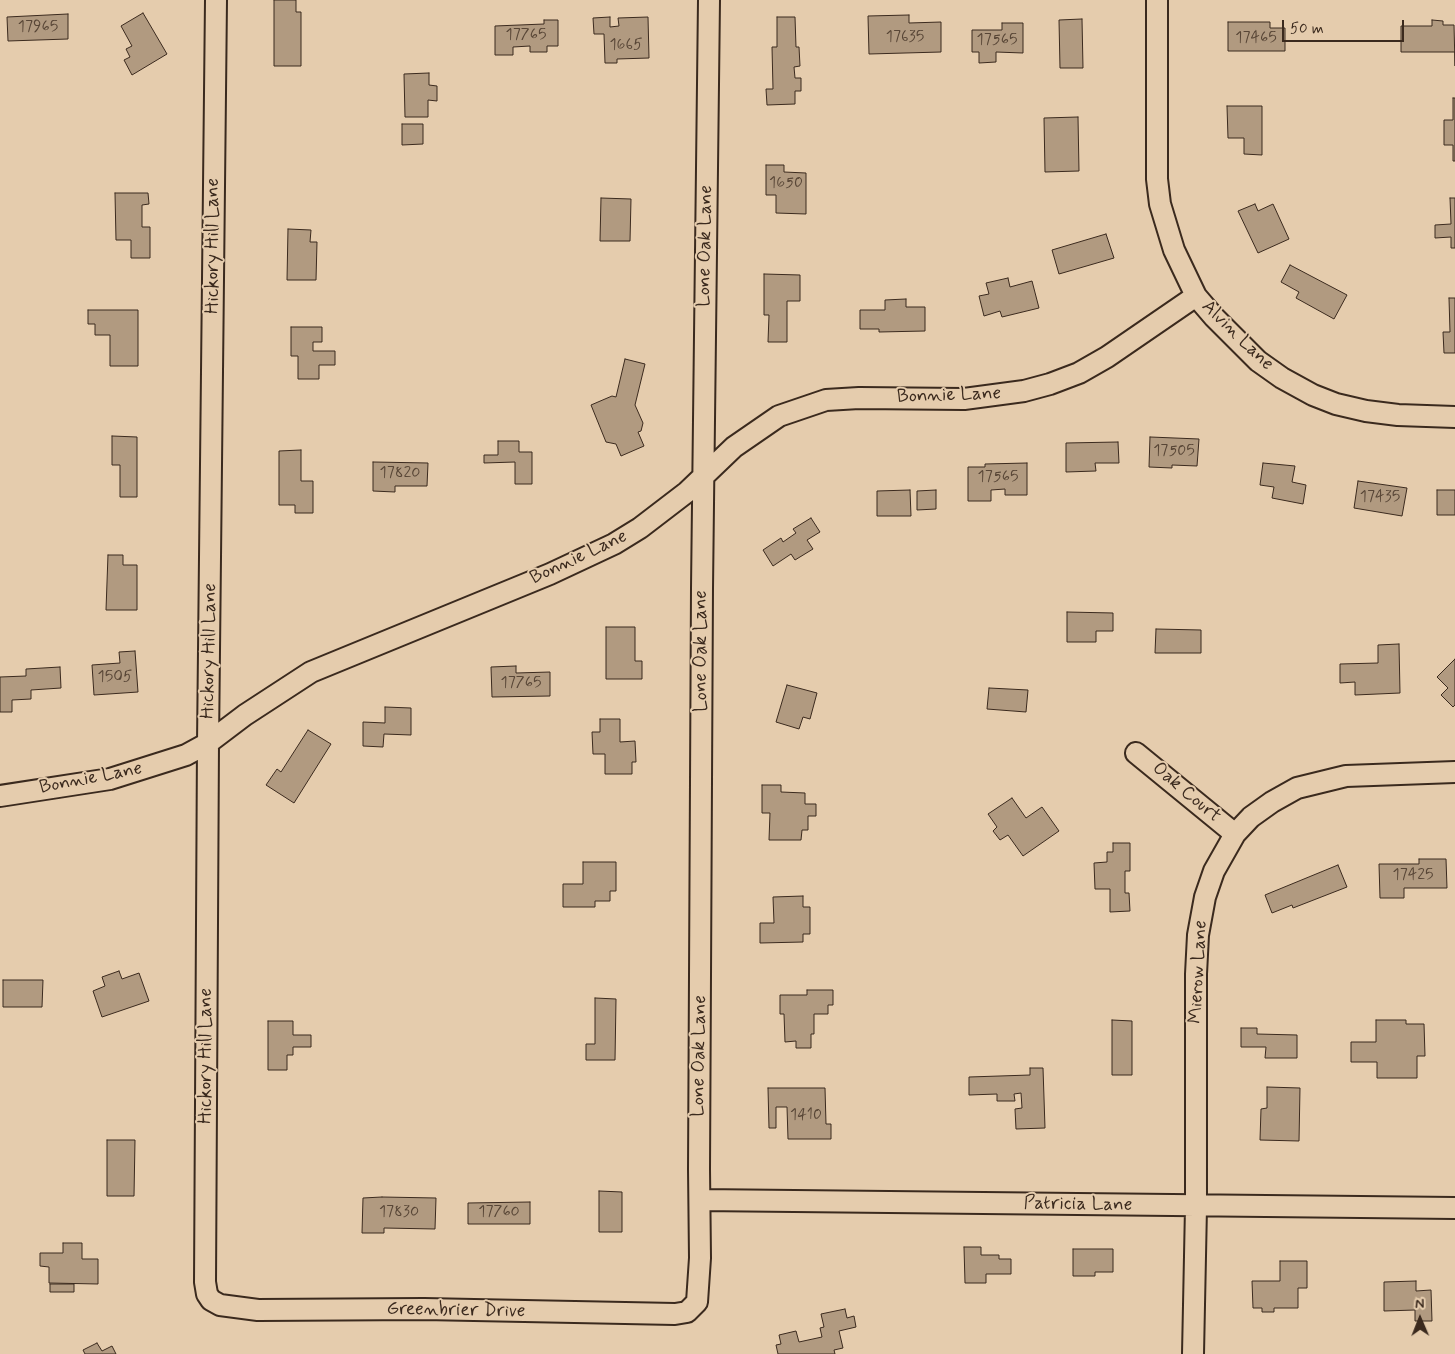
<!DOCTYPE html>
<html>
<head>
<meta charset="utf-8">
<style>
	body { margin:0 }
	#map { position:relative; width:1455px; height:1354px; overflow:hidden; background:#e5ccad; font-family:Mynerve,sans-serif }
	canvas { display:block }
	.north { position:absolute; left:1395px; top:1294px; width:50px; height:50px; -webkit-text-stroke:4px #e5ccad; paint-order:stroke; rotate:359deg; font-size:14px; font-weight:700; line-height:20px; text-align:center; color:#3b2a1e }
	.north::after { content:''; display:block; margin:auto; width:18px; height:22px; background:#3b2a1e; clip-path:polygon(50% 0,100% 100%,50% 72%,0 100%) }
	.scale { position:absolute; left:1282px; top:20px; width:122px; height:22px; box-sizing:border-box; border:2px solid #3b2a1e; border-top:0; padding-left:6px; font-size:15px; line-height:18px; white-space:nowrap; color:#3b2a1e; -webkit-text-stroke:4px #e5ccad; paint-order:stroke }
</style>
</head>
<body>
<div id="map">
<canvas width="1455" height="1354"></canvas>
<div class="north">N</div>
<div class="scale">50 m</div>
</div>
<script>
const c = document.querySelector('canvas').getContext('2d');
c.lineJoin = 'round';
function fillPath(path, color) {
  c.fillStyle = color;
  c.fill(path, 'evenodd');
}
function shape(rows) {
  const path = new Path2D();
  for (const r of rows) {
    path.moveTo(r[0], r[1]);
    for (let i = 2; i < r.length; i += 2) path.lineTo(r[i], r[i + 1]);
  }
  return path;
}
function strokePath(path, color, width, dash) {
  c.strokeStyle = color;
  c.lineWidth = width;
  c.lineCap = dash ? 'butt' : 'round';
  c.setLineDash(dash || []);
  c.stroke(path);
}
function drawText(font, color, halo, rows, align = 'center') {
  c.font = font + ' Mynerve,sans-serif';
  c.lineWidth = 4;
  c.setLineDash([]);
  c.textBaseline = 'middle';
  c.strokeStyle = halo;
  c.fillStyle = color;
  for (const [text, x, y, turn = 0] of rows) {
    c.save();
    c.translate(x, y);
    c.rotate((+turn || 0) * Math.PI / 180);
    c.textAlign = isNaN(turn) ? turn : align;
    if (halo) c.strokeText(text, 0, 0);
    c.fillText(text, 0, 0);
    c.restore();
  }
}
const building = shape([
	[274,0,296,0,296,12,301,12,301,66,274,66,274,0],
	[143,13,167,54,132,75,124,60,130,57,126,49,132,46,121,26,143,13],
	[68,14,68,39,8,41,7,17,68,14],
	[909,15,909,23,941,22,941,52,869,54,868,16,909,15],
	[610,17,610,27,619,26,618,18,648,17,649,58,617,59,617,63,605,63,604,34,594,34,593,18,610,17],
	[777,17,795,17,796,47,799,47,800,66,794,67,795,78,801,78,801,91,795,91,795,104,767,105,766,89,773,89,772,47,777,47,777,17],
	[1082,19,1083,68,1060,68,1059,20,1082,19],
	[544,20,558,20,558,46,547,46,547,52,530,52,530,46,513,47,513,55,495,55,495,26,544,24,544,20],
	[1432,20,1443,21,1443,25,1454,25,1455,66,1455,52,1401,52,1401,26,1432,26,1432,20],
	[1228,22,1270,22,1270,28,1285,28,1285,51,1228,51,1228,22],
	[1002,23,1023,23,1023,53,996,52,996,62,979,63,979,52,972,52,972,30,1002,30,1002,23],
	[429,73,429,85,437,86,437,101,428,100,428,117,405,117,404,74,429,73],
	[1453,98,1455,98,1455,161,1453,161,1453,145,1444,145,1444,120,1453,120,1453,98],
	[1227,106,1262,106,1262,155,1244,154,1244,138,1228,138,1227,106],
	[1078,117,1079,171,1045,172,1044,118,1078,117],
	[402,124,423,124,423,144,402,145,402,124],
	[766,165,784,165,784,172,806,173,806,214,776,213,776,195,766,195,766,165],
	[115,193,148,193,149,204,142,205,142,227,150,227,150,258,131,258,131,240,116,240,115,193],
	[601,198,631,199,630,241,600,241,601,198],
	[1450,198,1455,198,1455,248,1451,248,1451,237,1435,238,1435,225,1451,224,1450,198],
	[1255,204,1258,211,1273,204,1289,239,1258,253,1238,211,1255,204],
	[288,229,311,230,310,242,317,242,316,280,287,280,288,229],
	[1106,234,1114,258,1059,274,1052,250,1106,234],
	[1290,265,1347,295,1334,319,1296,298,1299,292,1281,282,1290,265],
	[764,274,800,275,800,301,787,301,787,342,768,342,769,315,764,315,764,274],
	[1008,278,1010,287,1032,281,1039,308,1002,317,1000,311,984,316,979,296,989,294,986,283,1008,278],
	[1449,298,1455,298,1455,353,1444,353,1443,332,1450,332,1449,298],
	[906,299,906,307,925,307,925,331,879,332,879,329,860,329,860,310,885,310,885,300,906,299],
	[88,310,138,310,138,366,110,366,110,335,95,335,95,324,88,324,88,310],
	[291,327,322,327,322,342,313,342,313,351,335,351,335,365,319,365,319,379,298,379,298,356,291,356,291,327],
	[625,359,645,364,635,405,643,423,641,431,638,432,644,446,621,456,616,444,606,442,591,405,612,396,616,397,625,359],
	[112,436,137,437,137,497,120,497,120,465,112,465,112,436],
	[1150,437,1199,439,1197,466,1172,465,1172,468,1149,467,1150,437],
	[498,441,519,441,519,452,532,452,532,484,515,484,515,462,484,463,484,455,498,455,498,441],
	[1118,442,1119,463,1095,463,1096,471,1066,472,1066,443,1118,442],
	[301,450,301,481,313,481,313,513,295,513,295,505,279,505,279,451,301,450],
	[373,462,428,463,427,486,395,486,395,492,373,491,373,462],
	[1027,463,1027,495,1005,495,1005,489,991,490,991,501,968,501,968,467,985,467,985,464,1027,463],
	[1263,463,1295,466,1292,482,1306,485,1303,504,1272,498,1274,487,1260,485,1263,463],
	[1358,481,1407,488,1402,516,1354,508,1358,481],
	[910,490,911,516,877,516,877,491,910,490],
	[936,490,936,509,917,510,917,491,936,490],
	[1437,490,1455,490,1455,515,1437,515,1437,490],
	[811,518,820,532,807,540,813,549,795,560,791,554,773,566,763,550,781,538,783,542,796,533,793,529,811,518],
	[108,555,123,555,123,565,137,565,137,610,106,610,108,555],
	[1067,612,1113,613,1113,631,1096,631,1096,642,1067,642,1067,612],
	[606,627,635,627,635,661,642,661,642,679,606,679,606,627],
	[1156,629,1201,630,1201,653,1155,653,1156,629],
	[1399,644,1400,693,1355,695,1355,682,1340,683,1340,664,1378,663,1378,645,1399,644],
	[135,651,138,692,94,695,92,665,120,663,119,652,135,651],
	[1455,659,1455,705,1453,707,1441,695,1448,688,1437,677,1455,659],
	[516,666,516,673,550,672,550,696,492,697,491,667,516,666],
	[60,667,61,688,31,690,31,699,12,700,12,712,0,712,0,677,26,676,26,669,60,667],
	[787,685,817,693,810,719,803,717,799,729,776,722,787,685],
	[989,688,1028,690,1026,712,987,709,989,688],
	[385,707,411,708,411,735,384,734,383,747,363,746,363,722,385,723,385,707],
	[600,719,620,719,620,742,635,741,636,762,632,762,632,774,605,774,605,754,593,754,592,732,600,732,600,719],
	[308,730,331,744,294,803,266,785,277,769,281,772,308,730],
	[762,785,781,785,781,792,805,793,805,804,816,804,816,816,808,816,808,830,802,830,801,840,769,840,770,813,762,813,762,785],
	[1012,798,1026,818,1042,807,1059,831,1023,856,1008,835,1000,840,993,831,997,827,988,814,1012,798],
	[1113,843,1130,843,1130,871,1125,871,1125,893,1129,893,1130,911,1110,912,1110,889,1095,889,1094,863,1107,862,1107,852,1113,852,1113,843],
	[1419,859,1446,859,1447,888,1404,888,1404,898,1380,898,1379,864,1419,864,1419,859],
	[583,862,616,862,616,891,610,891,610,901,595,901,595,907,563,907,563,884,583,884,583,862],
	[1338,865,1347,887,1293,908,1292,905,1272,913,1265,895,1338,865],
	[803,896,803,907,810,907,810,934,803,934,803,942,760,943,760,923,774,923,773,897,803,896],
	[119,971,122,979,139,973,149,1001,102,1017,93,991,105,986,102,977,119,971],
	[3,980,43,980,42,1007,3,1007,3,980],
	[807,990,833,990,833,1005,828,1005,828,1014,814,1014,814,1034,811,1034,811,1048,796,1048,796,1041,785,1042,784,1014,780,1014,780,995,807,995,807,990],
	[595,998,616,999,615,1060,586,1060,586,1044,595,1044,595,998],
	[1112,1020,1132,1021,1132,1075,1112,1075,1112,1020],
	[1376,1020,1406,1020,1406,1024,1424,1024,1425,1056,1417,1056,1417,1078,1377,1078,1377,1062,1351,1062,1351,1042,1376,1042,1376,1020],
	[268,1021,293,1021,293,1035,311,1035,311,1047,293,1047,293,1055,287,1055,287,1070,268,1070,268,1021],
	[1241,1028,1257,1028,1257,1034,1297,1035,1297,1058,1265,1058,1266,1047,1241,1047,1241,1028],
	[1030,1068,1043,1068,1045,1128,1016,1129,1015,1109,1022,1108,1021,1093,1014,1094,1015,1101,997,1101,997,1094,969,1095,969,1077,1030,1075,1030,1068],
	[1267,1087,1300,1088,1299,1141,1260,1140,1261,1109,1267,1108,1267,1087],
	[768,1088,825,1088,826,1124,831,1124,831,1139,788,1139,787,1107,776,1107,776,1128,769,1128,768,1088],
	[107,1140,135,1140,134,1196,107,1196,107,1140],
	[599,1191,622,1192,622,1232,599,1232,599,1191],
	[382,1197,436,1198,435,1229,384,1228,384,1233,362,1233,363,1198,382,1197],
	[530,1202,530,1224,468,1224,468,1203,530,1202],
	[63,1243,82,1243,82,1259,98,1259,98,1284,49,1283,49,1267,40,1266,40,1253,63,1253,63,1243],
	[964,1247,981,1247,981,1255,999,1255,999,1259,1011,1259,1011,1274,986,1274,986,1283,965,1283,964,1247],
	[1073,1249,1113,1249,1113,1272,1095,1272,1095,1276,1073,1276,1073,1249],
	[1280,1261,1307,1261,1307,1288,1298,1288,1298,1308,1274,1308,1274,1312,1262,1312,1262,1308,1253,1308,1252,1281,1280,1281,1280,1261],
	[1416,1281,1416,1291,1431,1290,1432,1321,1415,1321,1415,1310,1384,1311,1384,1282,1416,1281],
	[50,1284,74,1284,74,1292,50,1292,50,1284],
	[845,1309,847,1318,854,1316,856,1327,839,1331,843,1348,834,1350,835,1354,778,1354,776,1345,781,1344,779,1335,796,1331,799,1342,822,1337,820,1328,824,1327,821,1314,845,1309],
	[97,1343,102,1351,112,1346,116,1354,85,1354,83,1350,97,1343]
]);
fillPath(building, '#b19a80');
strokePath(building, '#3b2a1e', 1);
const minor = shape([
	[216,0,208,743,205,1282,207,1294,211,1300,220,1305,258,1310,424,1309,675,1314,687,1312,697,1302,700,1258,699,1169,702,588,709,0],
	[1157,0,1157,179,1160,204,1174,250,1196,296,1214,317,1258,361,1282,378,1313,395,1336,404,1366,411,1398,415,1455,417],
	[1136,753,1235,834],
	[0,796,110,779,186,755,208,743,245,715,311,672,550,574,614,544,640,528,687,492,734,447,779,416,826,400,859,398,964,399,1024,391,1050,384,1079,373,1107,357,1196,296],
	[700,1200,1455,1208],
	[1193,1354,1196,1207,1196,974,1198,935,1205,897,1214,871,1235,834,1251,817,1272,802,1297,788,1346,776,1455,772]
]);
strokePath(minor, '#3b2a1e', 24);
strokePath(minor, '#e5ccad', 20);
drawText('16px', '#584636', null, [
	["17965",38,28],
	["17765",526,36],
	["17635",905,38],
	["17465",1256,39],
	["17565",997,41],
	["1665",626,46],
	["1650",786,184],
	["17505",1174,452],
	["17820",400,474],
	["17565",998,478],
	["17435",1380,498],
	["1505",115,678],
	["17765",521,684],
	["17425",1413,876],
	["1410",806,1116],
	["17830",399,1213],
	["17760",499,1213]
]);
drawText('19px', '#3b2a1e', '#e5ccad', [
	["Hickory Hill Lane",214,246,-90],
	["Lone Oak Lane",706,246,-89],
	["Alvin Lane",1237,336,44],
	["Bonnie Lane",949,396,-2],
	["Bonnie Lane",579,558,-25],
	["Hickory Hill Lane",210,651,-89],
	["Lone Oak Lane",702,651,-90],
	["Bonnie Lane",91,779,-11],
	["Oak Court",1186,793,40],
	["Mierow Lane",1199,972,-87],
	["Hickory Hill Lane",207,1056,-90],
	["Lone Oak Lane",700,1056,-89],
	["Patricia Lane",1078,1205,1],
	["Greenbrier Drive",456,1311,1]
]);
</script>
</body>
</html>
